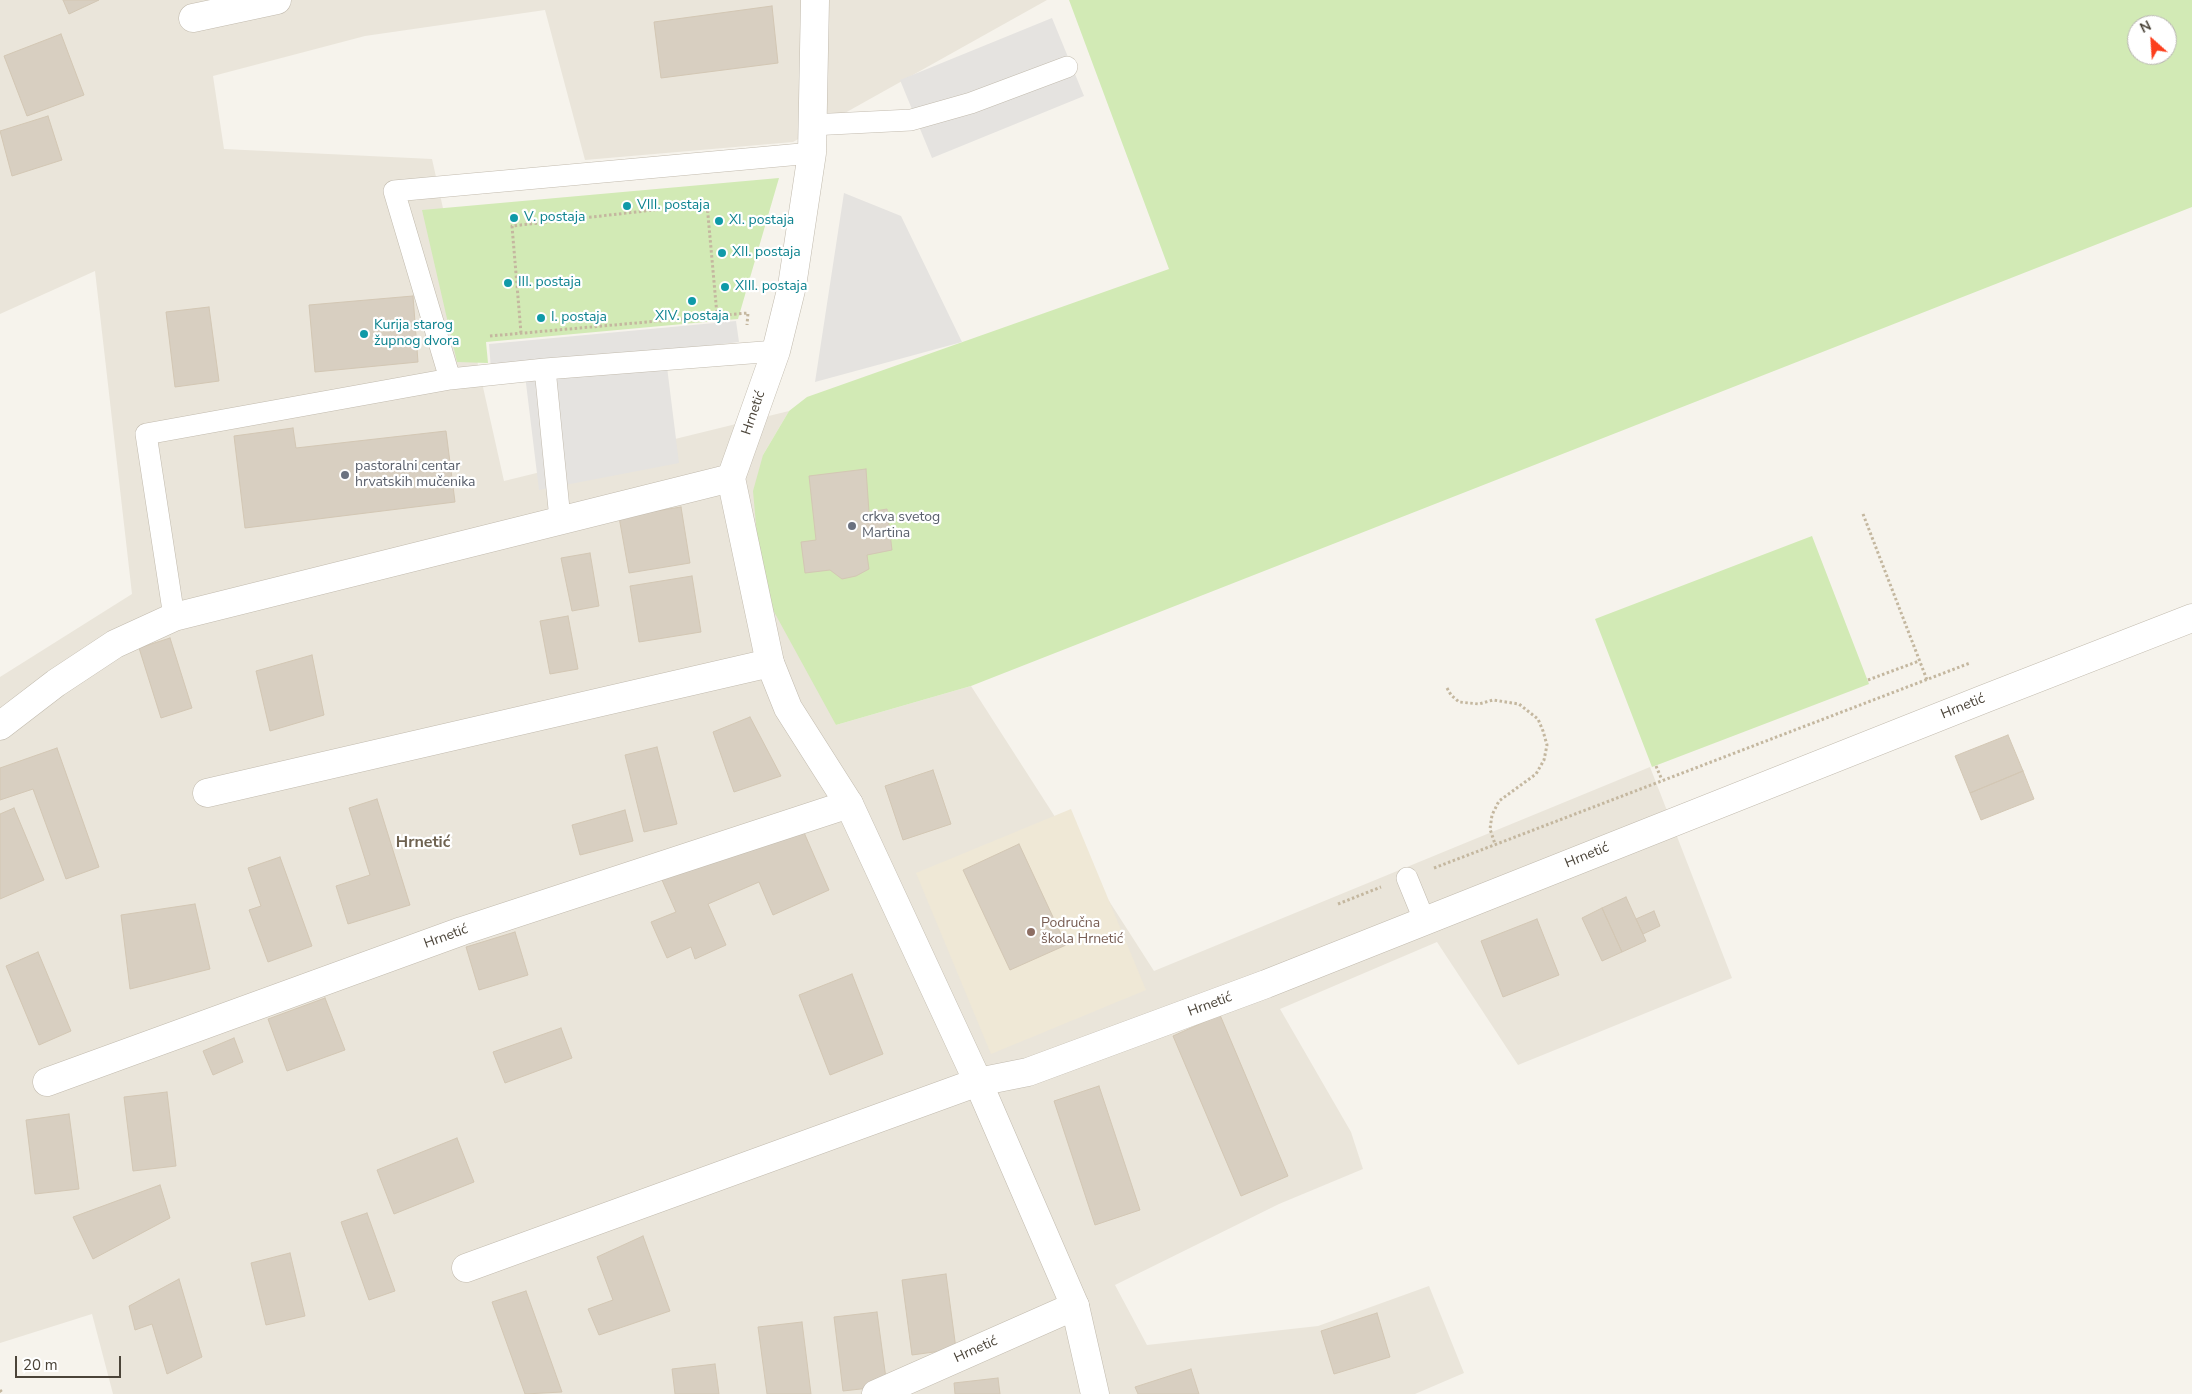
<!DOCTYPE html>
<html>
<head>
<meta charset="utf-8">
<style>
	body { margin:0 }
	#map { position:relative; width:2192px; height:1394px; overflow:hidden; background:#f6f3ec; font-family:"Nunito Sans",sans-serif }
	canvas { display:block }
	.north { position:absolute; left:2127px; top:15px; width:50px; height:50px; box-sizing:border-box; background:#fff; border:1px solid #b7b4b0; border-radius:50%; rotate:334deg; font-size:14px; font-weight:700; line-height:20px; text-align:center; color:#4b4439 }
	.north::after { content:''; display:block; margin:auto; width:18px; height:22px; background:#fc3f1d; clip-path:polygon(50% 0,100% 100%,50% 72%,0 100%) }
	.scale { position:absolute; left:15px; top:1356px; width:106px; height:22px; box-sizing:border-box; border:2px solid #4b4439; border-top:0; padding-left:6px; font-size:15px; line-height:18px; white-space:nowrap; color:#4b4439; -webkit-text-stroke:4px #fff; paint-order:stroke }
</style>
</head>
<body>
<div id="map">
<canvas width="2192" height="1394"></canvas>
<div class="north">N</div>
<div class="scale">20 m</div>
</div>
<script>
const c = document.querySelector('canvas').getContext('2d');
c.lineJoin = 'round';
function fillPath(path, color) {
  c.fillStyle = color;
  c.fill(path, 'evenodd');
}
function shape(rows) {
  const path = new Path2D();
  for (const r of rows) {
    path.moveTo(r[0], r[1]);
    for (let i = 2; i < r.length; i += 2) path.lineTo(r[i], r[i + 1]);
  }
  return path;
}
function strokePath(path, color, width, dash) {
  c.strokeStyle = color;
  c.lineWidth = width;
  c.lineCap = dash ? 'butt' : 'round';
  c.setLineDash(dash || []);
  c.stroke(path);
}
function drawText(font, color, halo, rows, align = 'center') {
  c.font = font + ' "Nunito Sans",sans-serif';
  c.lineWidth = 4.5;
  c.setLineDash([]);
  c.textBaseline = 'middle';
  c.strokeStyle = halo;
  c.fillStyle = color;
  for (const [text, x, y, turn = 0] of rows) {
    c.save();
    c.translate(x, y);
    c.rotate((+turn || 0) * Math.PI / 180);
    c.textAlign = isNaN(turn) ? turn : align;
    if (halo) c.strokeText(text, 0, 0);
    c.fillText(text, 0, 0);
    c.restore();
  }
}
fillPath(shape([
	[0,0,1047,0,793,142,585,160,545,10,365,36,213,76,224,149,432,159,504,481,789,411,763,455,836,725,971,686,1154,971,1650,767,1732,978,1518,1065,1437,942,1280,1009,1351,1132,1363,1169,1279,1204,1115,1285,1147,1345,1318,1326,1429,1286,1464,1373,1415,1394,113,1394,92,1314,0,1343,0,677,132,594,95,271,0,314]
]), '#eae5da');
fillPath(shape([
	[1071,809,1146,990,991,1054,916,873]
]), '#efe8d6');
fillPath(shape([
	[1069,0,2192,0,2192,207,971,686,836,725,767,599,758,547,753,491,763,455,789,411,807,397,1169,269],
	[2137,25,2167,25,2167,55,2137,55],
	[779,178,738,319,486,342,488,363,457,362,422,210],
	[1812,536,1869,684,1652,767,1595,619]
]), '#d2eab5');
fillPath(shape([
	[1052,18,1084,96,932,158,900,80],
	[844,193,901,216,962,342,815,382],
	[736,321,739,342,665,351,679,463,539,490,524,367,491,369,489,344]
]), '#e5e3e0');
const building = shape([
	[63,0,99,0,69,14,63,0],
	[772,6,778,63,661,78,654,22,772,6],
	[61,34,84,95,27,116,4,56,61,34],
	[48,116,62,160,12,176,0,131,48,116],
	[413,296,418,362,315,372,309,305,413,296],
	[209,307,219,381,175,387,166,312,209,307],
	[293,428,296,448,446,431,455,502,245,528,234,436,293,428],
	[866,469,869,512,887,509,892,550,867,555,869,569,856,576,842,579,830,570,805,573,801,542,816,540,809,476,866,469],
	[681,507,690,563,629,573,619,517,681,507],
	[590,553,599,606,572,611,561,558,590,553],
	[692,576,701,632,639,642,630,586,692,576],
	[568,616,578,669,550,674,540,621,568,616],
	[170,638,192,708,161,718,139,648,170,638],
	[312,655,324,715,270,731,256,671,312,655],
	[750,717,781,776,734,792,713,732,750,717],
	[2008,735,2023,771,1970,793,1955,756,2008,735],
	[657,747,677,824,644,832,625,755,657,747],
	[57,748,99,867,66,879,33,789,0,800,0,768,57,748],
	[933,770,951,824,903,840,885,786,933,770],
	[2023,771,2034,799,1981,820,1970,793,2023,771],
	[377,799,410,905,348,924,336,886,370,875,349,808,377,799],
	[14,808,44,880,0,899,0,814,14,808],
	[625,810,633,841,580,855,572,825,625,810],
	[799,821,829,890,773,915,759,882,708,904,726,945,695,959,691,947,667,958,651,922,676,912,662,880,799,821],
	[1019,844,1066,945,1010,970,963,870,1019,844],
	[280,857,312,946,268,962,249,910,261,906,248,868,280,857],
	[1626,897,1646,941,1622,952,1602,908,1626,897],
	[195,904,210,969,130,989,121,915,195,904],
	[1602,908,1622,952,1602,961,1582,918,1602,908],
	[1654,911,1660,926,1643,934,1636,919,1654,911],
	[1537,919,1559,975,1503,997,1481,941,1537,919],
	[515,932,528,975,479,990,466,947,515,932],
	[38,952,71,1031,39,1045,6,966,38,952],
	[852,974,883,1054,830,1075,799,995,852,974],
	[325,998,345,1050,287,1071,268,1019,325,998],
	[1220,1015,1288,1176,1241,1196,1173,1036,1220,1015],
	[561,1028,572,1058,505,1083,493,1052,561,1028],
	[234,1038,243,1062,213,1075,203,1051,234,1038],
	[1099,1086,1140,1210,1095,1225,1054,1101,1099,1086],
	[167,1092,176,1166,133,1171,124,1097,167,1092],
	[69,1114,79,1189,35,1194,26,1120,69,1114],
	[457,1138,474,1182,394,1214,377,1170,457,1138],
	[160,1185,170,1218,93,1259,73,1217,160,1185],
	[367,1213,395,1291,369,1300,341,1222,367,1213],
	[643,1236,670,1311,599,1335,588,1309,613,1300,597,1257,643,1236],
	[290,1253,305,1316,266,1325,251,1263,290,1253],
	[946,1274,956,1349,912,1355,902,1280,946,1274],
	[179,1279,202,1357,167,1374,152,1324,135,1330,129,1306,179,1279],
	[526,1291,562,1392,525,1394,492,1302,526,1291],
	[877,1312,887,1386,843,1391,834,1317,877,1312],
	[1377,1313,1390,1357,1334,1374,1321,1331,1377,1313],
	[802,1322,811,1394,767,1394,758,1327,802,1322],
	[715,1364,719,1394,675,1394,672,1369,715,1364],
	[1191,1369,1199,1394,1138,1394,1135,1387,1191,1369],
	[998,1378,1000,1394,955,1394,954,1383,998,1378]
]);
fillPath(building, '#d8cfc1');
strokePath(building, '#d3c7b4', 1);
const service = shape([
	[811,125,911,120,971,103,1067,67],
	[776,351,545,369,450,379,394,191,812,153],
	[545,369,560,519],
	[174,617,146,434,450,379],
	[1407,878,1425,922]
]);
const minor = shape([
	[193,18,277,0],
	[0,726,56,683,115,644,174,617,731,478],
	[207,793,770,663],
	[47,1082,462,931,849,804],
	[466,1268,978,1082,1028,1072,1266,984,1984,699,2192,618],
	[876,1394,1075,1306]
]);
const tertiary = shape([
	[815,0,812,153,792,286,776,351,731,478,770,663,788,708,849,804,978,1082,1075,1306,1095,1394]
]);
strokePath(service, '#c2bbae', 22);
strokePath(minor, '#c2bbae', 29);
strokePath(tertiary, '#c2bbae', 29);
strokePath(shape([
	[521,333,512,226,707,204,717,315],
	[490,336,748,313,747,325],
	[1863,514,1927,680],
	[1868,680,1919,661],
	[1447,688,1451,695,1459,702,1479,704,1493,700,1519,704,1538,719,1543,731,1547,745,1544,760,1536,774,1499,801,1492,815,1490,829,1495,844],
	[1656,766,1662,780],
	[1434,868,1970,663],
	[1338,904,1381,887],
	[0,1390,3,1394]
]), '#c4b79f', 3, [2.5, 2.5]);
strokePath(service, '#fff', 21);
strokePath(minor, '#fff', 28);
strokePath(tertiary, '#fff', 28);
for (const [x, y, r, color] of [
	[627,206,5,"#0f9aa8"],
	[514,218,5,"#0f9aa8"],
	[719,221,5,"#0f9aa8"],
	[722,253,5,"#0f9aa8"],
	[508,283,5,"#0f9aa8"],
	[725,287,5,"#0f9aa8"],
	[692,301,5,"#0f9aa8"],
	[541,318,5,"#0f9aa8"],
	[364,334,5,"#0f9aa8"],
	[345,475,5,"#6b7280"],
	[852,526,5,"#6b7280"],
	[1031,932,5,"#8d6e63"]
]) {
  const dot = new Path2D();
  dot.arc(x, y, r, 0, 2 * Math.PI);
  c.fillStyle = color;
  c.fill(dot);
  strokePath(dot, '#fff', 2);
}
drawText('14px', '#0d838f', '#fff', [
	["VIII. postaja",637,206],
	["V. postaja",524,218],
	["XI. postaja",729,221],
	["XII. postaja",732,253],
	["III. postaja",518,283],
	["XIII. postaja",735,287],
	["XIV. postaja",692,317,"center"],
	["I. postaja",551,318],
	["Kurija starog",374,326],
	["župnog dvora",374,342]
], 'left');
drawText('14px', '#4b4439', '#fff', [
	["Hrnetić",754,413,-71],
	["Hrnetić",1963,707,-22],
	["Hrnetić",1587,856,-22],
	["Hrnetić",446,937,-20],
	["Hrnetić",1210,1005,-20],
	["Hrnetić",976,1350,-24]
]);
drawText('14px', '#5b616d', '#fff', [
	["pastoralni centar",355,467],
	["hrvatskih mučenika",355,483],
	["crkva svetog",862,518],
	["Martina",862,534]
], 'left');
drawText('14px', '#785e54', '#fff', [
	["Područna",1041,924],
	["škola Hrnetić",1041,940]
], 'left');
drawText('bold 16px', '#6e6250', '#fff', [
	["Hrnetić",423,843]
]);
</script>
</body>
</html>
